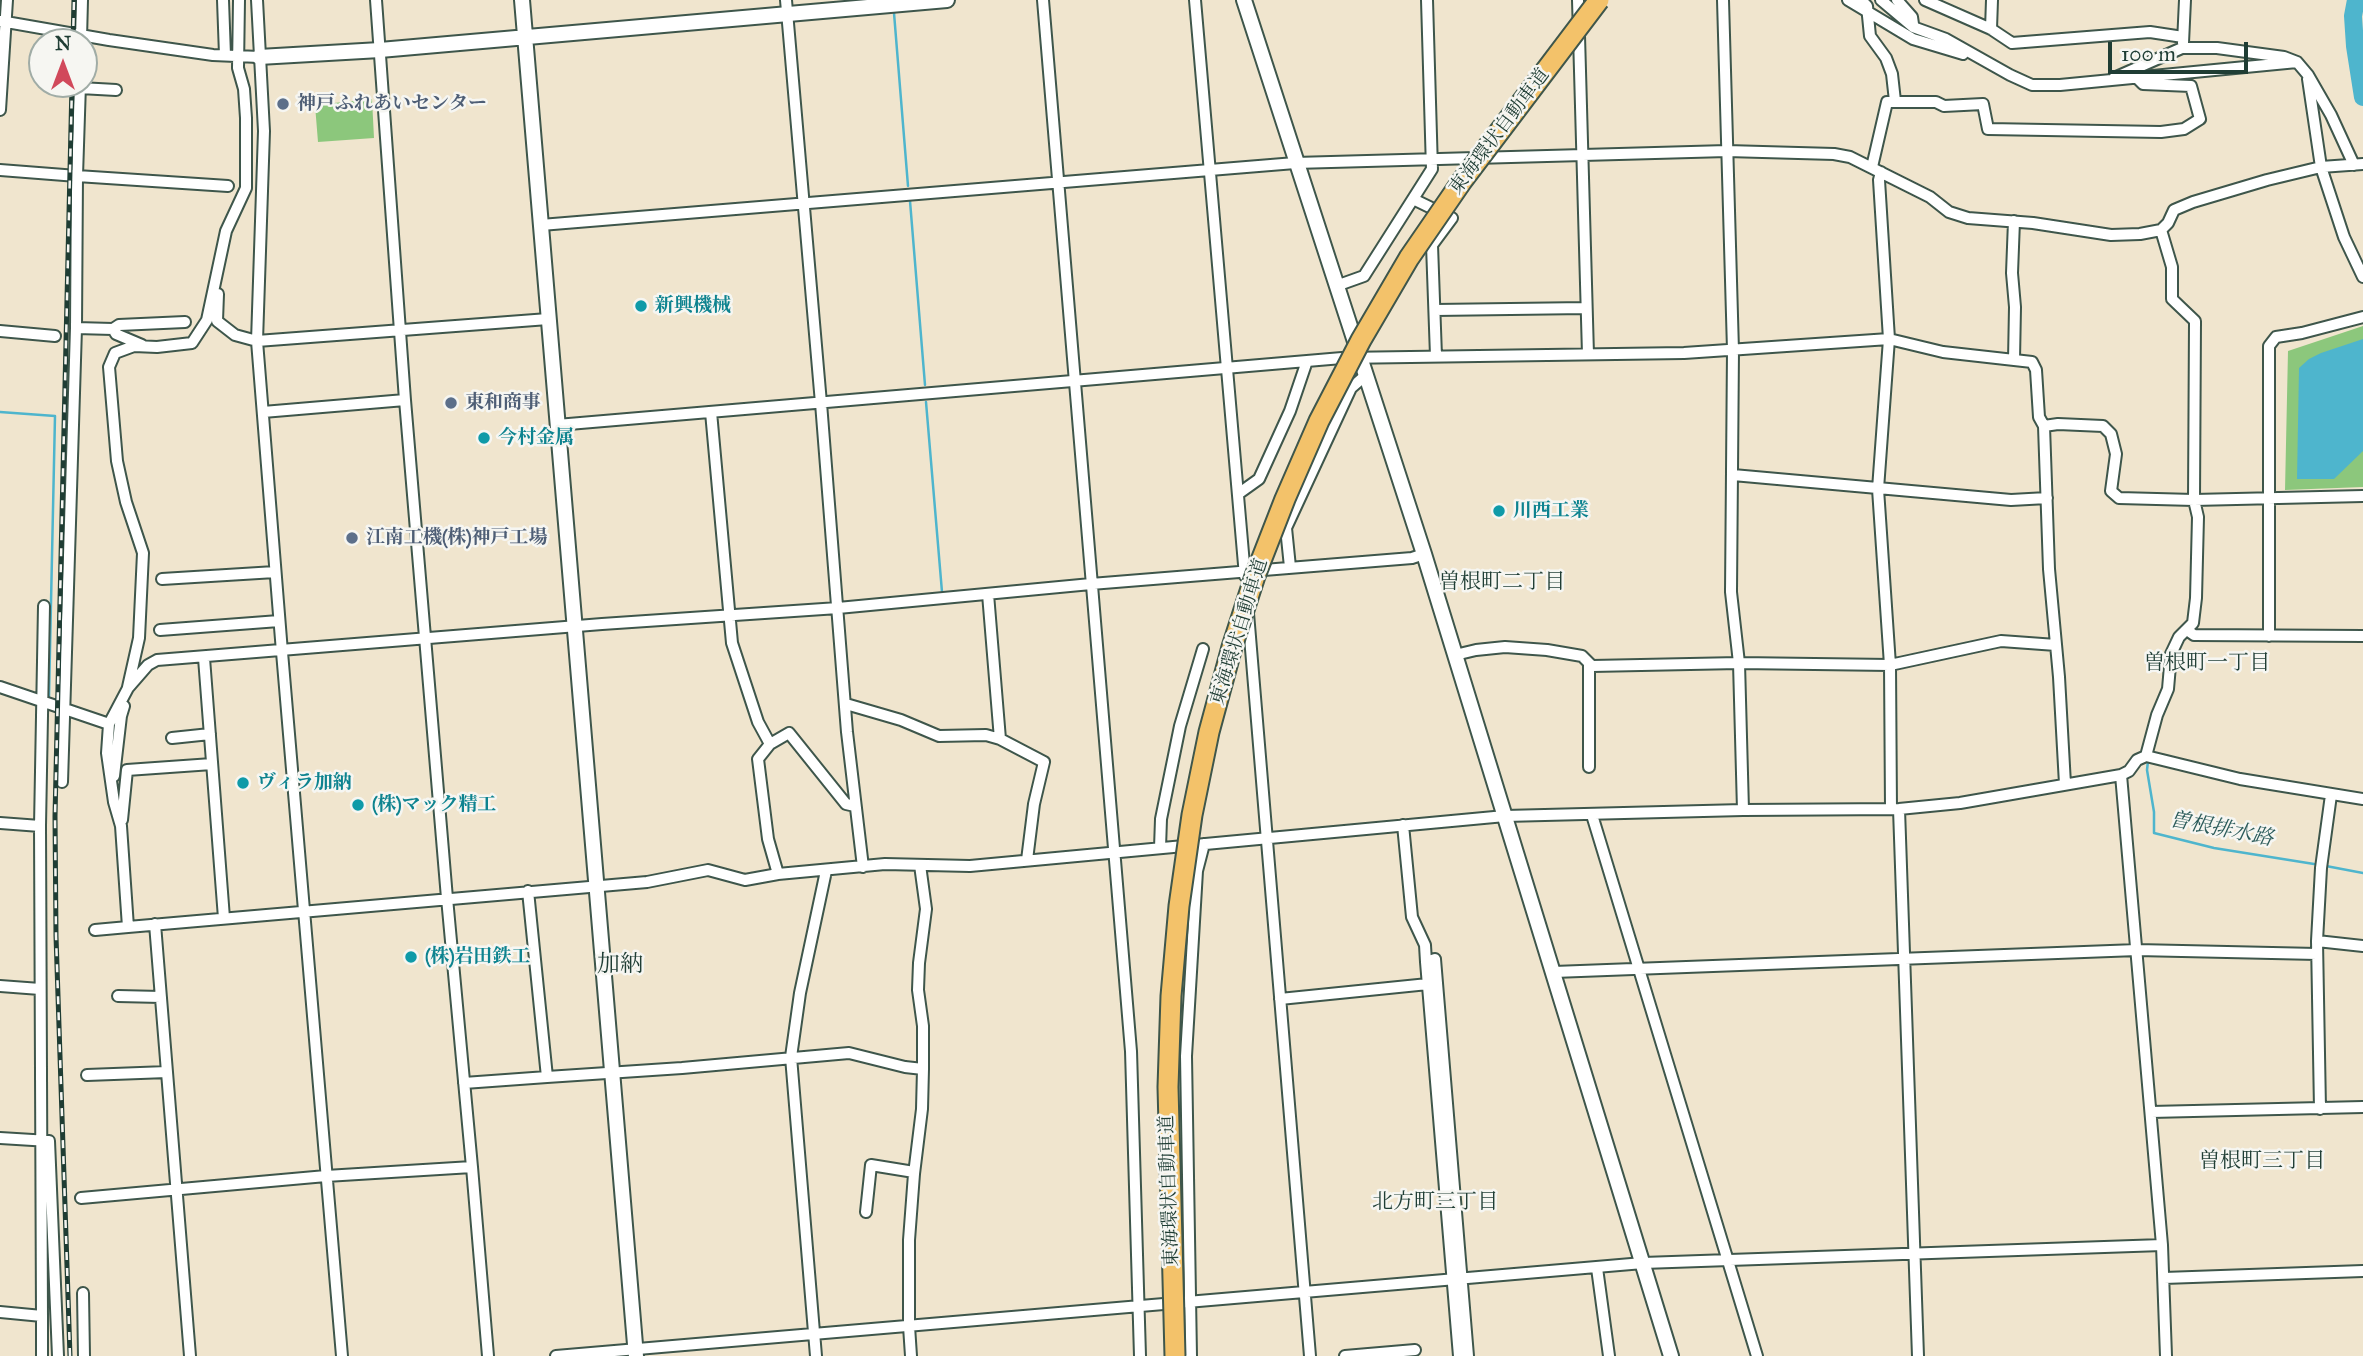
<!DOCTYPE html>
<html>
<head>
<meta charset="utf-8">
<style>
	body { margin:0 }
	#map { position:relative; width:2363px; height:1356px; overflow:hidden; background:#f0e5ce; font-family:"IM FELL Great Primer",serif }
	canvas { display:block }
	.north { position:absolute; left:28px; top:28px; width:70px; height:70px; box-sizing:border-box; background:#f6f6f2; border:2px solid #a0aca6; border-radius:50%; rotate:0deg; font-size:19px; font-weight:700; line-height:28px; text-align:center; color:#1f3d34 }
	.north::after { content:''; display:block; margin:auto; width:24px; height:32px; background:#d1495b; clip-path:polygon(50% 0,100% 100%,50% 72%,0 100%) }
	.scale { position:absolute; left:2108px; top:42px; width:140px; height:32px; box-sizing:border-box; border:4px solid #1f3d34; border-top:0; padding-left:9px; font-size:21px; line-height:24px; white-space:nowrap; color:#1f3d34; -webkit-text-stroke:5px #f6f6f2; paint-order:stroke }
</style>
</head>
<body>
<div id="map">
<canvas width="2363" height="1356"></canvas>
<div class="north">N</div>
<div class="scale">100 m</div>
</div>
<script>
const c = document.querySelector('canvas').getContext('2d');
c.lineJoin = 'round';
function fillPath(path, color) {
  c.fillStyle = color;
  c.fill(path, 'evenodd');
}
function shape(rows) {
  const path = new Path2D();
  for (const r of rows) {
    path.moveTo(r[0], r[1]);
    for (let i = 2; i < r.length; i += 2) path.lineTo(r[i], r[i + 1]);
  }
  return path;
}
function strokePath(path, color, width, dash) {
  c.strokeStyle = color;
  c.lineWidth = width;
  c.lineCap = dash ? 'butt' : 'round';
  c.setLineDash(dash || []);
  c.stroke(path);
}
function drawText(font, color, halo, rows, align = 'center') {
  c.font = font + ' "IM FELL Great Primer","Noto Serif JP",serif';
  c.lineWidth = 5;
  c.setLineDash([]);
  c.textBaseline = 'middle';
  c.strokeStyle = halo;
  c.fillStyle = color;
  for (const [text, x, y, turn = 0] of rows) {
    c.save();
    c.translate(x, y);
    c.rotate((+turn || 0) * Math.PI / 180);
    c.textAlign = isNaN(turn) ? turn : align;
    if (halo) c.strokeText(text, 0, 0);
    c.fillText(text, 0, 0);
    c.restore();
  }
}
fillPath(shape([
	[372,99,374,138,318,142,315,105],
	[2363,326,2363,487,2285,490,2288,351]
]), '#8cc77c');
fillPath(shape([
	[2363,339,2363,451,2334,479,2297,479,2299,368,2309,359,2321,353]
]), '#4eb5cd');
strokePath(shape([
	[894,13,908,186],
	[910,201,925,385],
	[926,402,942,592],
	[0,412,55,416,49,696],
	[2148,761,2147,770,2154,812,2154,833,2214,848,2314,864],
	[2326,866,2363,873]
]), '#4eb5cd', 2.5);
strokePath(shape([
	[2356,0,2353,16,2355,46,2363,97]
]), '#4eb5cd', 18);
const minor = shape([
	[223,0,225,55],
	[257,0,264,131,257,341,282,652,342,1356],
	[376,0,405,400,447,898,472,1167],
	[786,0,821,403,847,732,863,867],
	[1043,0,1131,1051,1140,1356],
	[1195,0,1245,576],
	[1578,0,1588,354],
	[1723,0,1733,350,1731,592,1739,663,1743,810],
	[1848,0,1913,39,1963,54],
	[1861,0,1867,6,1870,36,1886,58,1892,74,1895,101],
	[1881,0,1913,27,1946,39,2010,75,2032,85,2060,85,2297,62],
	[1897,0,1912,17,1913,24],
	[1925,0,1991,29,2012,43,2150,32,2183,37],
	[0,21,109,40,213,55,259,57],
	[1991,29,1992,0],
	[81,39,82,0],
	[2183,43,2185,0],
	[2114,78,2182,48,2217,48,2284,57,2297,62,2308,75,2331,115,2354,165],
	[2308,79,2321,167,2344,237,2363,277],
	[80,84,77,176,228,186],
	[80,88,116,90],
	[0,110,7,0],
	[1872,167,1887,102,1936,102,1944,106,1983,104,1988,129,2161,132,2184,129,2200,119,2191,86,2143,84,2137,78],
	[0,170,77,176,76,328,113,329],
	[1881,172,1879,180,1889,339,1878,489,1890,665,1891,809],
	[1413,199,1452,218,1432,245,1436,356],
	[2014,221,2012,273,2015,307,2014,360],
	[541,225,1295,163,1727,151,1834,154,1850,157,1930,197,1949,212,1968,218,2033,223,2111,235,2140,234,2161,230,2168,223,2174,210,2193,202,2267,180,2321,167,2363,164],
	[1336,286,1364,276,1432,169,1427,0],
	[218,294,217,321,235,335,257,341,548,319],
	[1435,310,1586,308],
	[0,331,55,336],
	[142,345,116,334,113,329,119,325,185,322],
	[263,412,405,400],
	[711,412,732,643,758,722,770,744,789,733,846,804,855,806],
	[557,425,1342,358,1684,353,1889,339,1943,352,2032,362,2036,370,2039,417,2044,426,2049,569,2059,677,2065,784],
	[2044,426,2058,424,2103,426,2111,434,2116,454,2111,491,2119,498,2194,500,2363,496],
	[1733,475,2011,500,2047,498],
	[1238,494,1259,479,1290,411,1307,361],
	[1424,554,1412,558,1091,584,838,608,602,624,157,660,148,665,128,688,109,724,107,753,114,802,121,826,128,927,647,882,708,870,745,880,778,874,885,864,970,866,1505,816,1743,810,1899,809,1960,803,2121,775,2129,771,2137,760,2146,756,2240,779,2363,799],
	[1290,567,1286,528,1351,388,1366,375],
	[162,579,275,572],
	[988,594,1000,739,1044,762,1034,804,1027,860],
	[1248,613,1310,1356],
	[160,630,279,621],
	[2187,630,2194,635,2363,636],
	[2269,636,2269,346,2276,337,2302,333,2363,317],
	[1455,655,1476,650,1505,647,1547,650,1582,656,1592,666,1739,663,1890,665,2001,641,2056,645],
	[204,658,224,918],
	[0,687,109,724],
	[128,687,139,638,143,553,126,502,117,461,109,367,115,353,134,346,157,347,192,343,207,320,226,231,246,188,246,118,244,89,238,68,239,0],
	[846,704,901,720,939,736,986,735,1000,739],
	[172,738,210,734],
	[770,744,758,759,768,839,778,874],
	[2146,756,2157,715,2168,689,2171,654,2179,637,2193,623,2196,598,2198,517,2194,500,2195,321,2172,299,2172,267,2161,230],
	[1589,767,1589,664],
	[2121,775,2162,1245,2166,1356],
	[114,776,121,716,124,706],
	[62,782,76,328],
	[1899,809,1918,1356],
	[1592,815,1757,1356],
	[122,820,127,770,212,764],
	[0,823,40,826],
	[1403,825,1412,917,1425,945,1426,962,1435,959,1468,1356],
	[1160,848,1161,819,1180,726,1203,649],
	[155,924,190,1356],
	[95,930,128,927],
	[2317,941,2363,946],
	[1426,962,1459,1356],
	[1554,972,2137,950,2317,954],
	[0,986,40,989],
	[118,996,161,997],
	[1280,999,1428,984],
	[87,1075,167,1072],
	[547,1077,682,1068,849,1053,905,1067,923,1069],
	[464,1083,547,1077,528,891],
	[2320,1109,2317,941,2321,868,2331,795],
	[2151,1112,2363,1107],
	[0,1138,49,1141,58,1356],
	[81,1198,326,1176,472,1167,488,1356],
	[866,1212,871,1165,914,1172],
	[1597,1268,1609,1356],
	[2164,1278,2363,1271],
	[83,1293,84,1356],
	[0,1312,42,1316,40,826,44,606],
	[42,1356,42,1316],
	[556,1356,1643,1263,2162,1245],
	[816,1356,791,1057,800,993,826,871],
	[911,1356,909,1326,909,1240,914,1174,922,1109,923,1069,923,1026,918,990,919,963,926,909,920,865],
	[1191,1356,1186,1056,1197,871,1204,844],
	[1345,1356,1415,1350]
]);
const tertiary = shape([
	[522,0,636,1356],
	[1244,0,1424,554,1671,1356],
	[259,57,380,50,947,0]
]);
strokePath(minor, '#3e564b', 14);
strokePath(tertiary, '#3e564b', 18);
strokePath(minor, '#fff', 10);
strokePath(tertiary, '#fff', 14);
const rail = shape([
	[73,42,74,0],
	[70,1356,56,936,55,816,72,84]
]);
strokePath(rail, '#1f3d34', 5);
strokePath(rail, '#f6f6f2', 2.5, [8]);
const motorwayBridge = shape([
	[1175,1356,1168,1087,1171,996,1179,906,1192,815,1209,732,1232,647,1255,576,1285,499,1319,421,1361,340,1409,258,1462,181,1599,0]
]);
strokePath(motorwayBridge, '#3e564b', 23, []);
strokePath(motorwayBridge, '#f3c26a', 19);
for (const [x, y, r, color] of [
	[283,104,7,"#5c6f8a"],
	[641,306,7,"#0f9aa8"],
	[451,403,7,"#5c6f8a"],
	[484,438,7,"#0f9aa8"],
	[1499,511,7,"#0f9aa8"],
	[352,538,7,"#5c6f8a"],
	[243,783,7,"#0f9aa8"],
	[358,805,7,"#0f9aa8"],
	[411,957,7,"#0f9aa8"]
]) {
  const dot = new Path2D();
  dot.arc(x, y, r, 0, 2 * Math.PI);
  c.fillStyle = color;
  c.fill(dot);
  strokePath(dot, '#f6f6f2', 2.5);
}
drawText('bold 19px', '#4e5e75', '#f6f6f2', [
	["神戸ふれあいセンター",297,104],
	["東和商事",465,403],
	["江南工機(株)神戸工場",366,538]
], 'left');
drawText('19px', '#1f3d34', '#f6f6f2', [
	["東海環状自動車道",1500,132,-53],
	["東海環状自動車道",1240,632,-73],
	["東海環状自動車道",1170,1191,-92]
]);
drawText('bold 19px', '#0d838f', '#f6f6f2', [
	["新興機械",655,306],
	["今村金属",498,438],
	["川西工業",1513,511],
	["ヴィラ加納",257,783],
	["(株)マック精工",372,805],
	["(株)岩田鉄工",425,957]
], 'left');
drawText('21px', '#1f3d34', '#f6f6f2', [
	["曽根町二丁目",1502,583],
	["曽根町一丁目",2207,664],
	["曽根町三丁目",2262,1162],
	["北方町三丁目",1435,1203]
]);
drawText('italic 21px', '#2b5b5a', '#f6f6f2', [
	["曽根排水路",2221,830,11]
]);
drawText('23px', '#1f3d34', '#f6f6f2', [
	["加納",620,965]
]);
</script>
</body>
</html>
